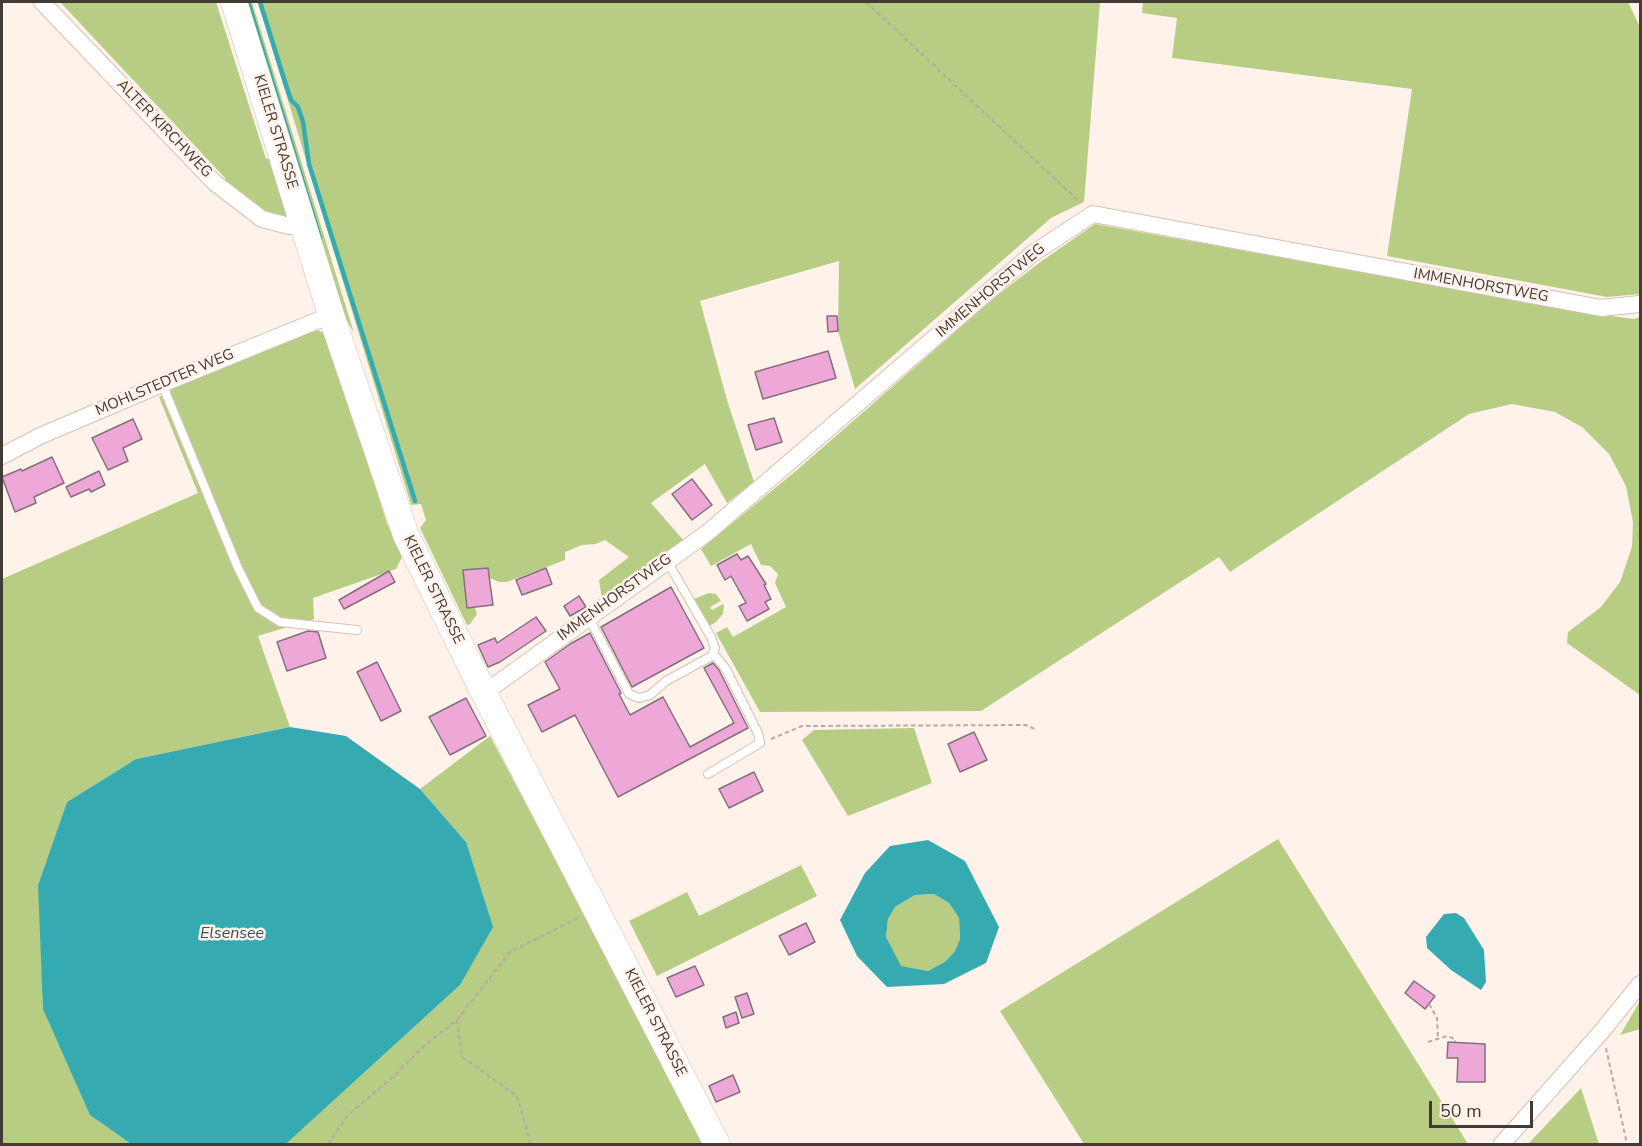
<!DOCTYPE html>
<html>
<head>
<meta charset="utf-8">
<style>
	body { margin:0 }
	#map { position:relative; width:1642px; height:1146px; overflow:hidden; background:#fff2ea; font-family:"Nunito Sans",sans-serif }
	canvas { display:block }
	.frame { position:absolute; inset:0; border:3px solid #423a35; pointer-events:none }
	.scale { position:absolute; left:1429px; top:1101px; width:104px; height:27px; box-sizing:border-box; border:3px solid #423a35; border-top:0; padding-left:8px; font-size:18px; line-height:21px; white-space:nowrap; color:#423a35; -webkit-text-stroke:4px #fff2ea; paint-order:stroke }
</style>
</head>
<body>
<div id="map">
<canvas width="1642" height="1146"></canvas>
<div class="frame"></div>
<div class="scale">50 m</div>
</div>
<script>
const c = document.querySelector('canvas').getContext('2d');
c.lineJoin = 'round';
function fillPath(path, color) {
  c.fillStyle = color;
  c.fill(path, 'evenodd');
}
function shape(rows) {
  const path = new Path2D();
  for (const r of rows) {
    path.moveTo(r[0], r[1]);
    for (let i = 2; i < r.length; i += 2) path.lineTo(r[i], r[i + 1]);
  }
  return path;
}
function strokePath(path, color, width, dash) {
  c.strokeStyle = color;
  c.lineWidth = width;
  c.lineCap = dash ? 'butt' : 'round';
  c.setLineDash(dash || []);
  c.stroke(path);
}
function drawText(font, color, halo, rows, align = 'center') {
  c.font = font + ' "Nunito Sans",sans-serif';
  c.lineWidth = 5;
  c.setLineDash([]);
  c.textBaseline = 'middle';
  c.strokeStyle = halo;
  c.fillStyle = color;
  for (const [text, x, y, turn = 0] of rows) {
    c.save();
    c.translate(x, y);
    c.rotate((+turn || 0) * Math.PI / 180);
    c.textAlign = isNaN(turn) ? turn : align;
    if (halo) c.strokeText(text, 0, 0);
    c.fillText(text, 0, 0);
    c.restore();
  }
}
fillPath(shape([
	[60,2,216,2,266,159,273,157,290,221,264,214,222,183,226,179],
	[243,2,252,2,354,333,342,312],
	[258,2,1100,2,1084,202,1051,218,855,389,838,331,839,261,700,301,727,400,754,482,727,503,705,464,651,503,684,541,602,599,599,580,629,557,605,540,596,544,582,545,565,552,565,560,507,582,499,582,490,578,488,568,463,570,477,614,470,624,467,625,420,528,426,520,421,504,411,505],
	[1143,2,1628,2,1640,27,1640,294,1607,297,1387,256,1412,89,1172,58,1177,18,1142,13],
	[1095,224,1596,314,1634,319,1640,317,1640,695,1567,643,1568,632,1601,607,1620,582,1632,547,1633,522,1626,486,1609,454,1582,427,1555,412,1512,404,1469,414,1230,572,1219,557,981,711,760,712,716,633,727,627,733,637,786,607,775,583,778,574,770,566,761,565,751,544,711,566,701,549,797,470,994,298,1039,263],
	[313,329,325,333,328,338,387,523,402,557,396,569,313,598,314,619,258,636,290,727,136,759,67,802,38,885,90,1115,131,1144,2,1144,2,579,198,493,159,397,170,393,172,386],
	[709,593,716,594,721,601,710,607,712,610,723,604,724,606,723,614,716,622,709,626,694,599],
	[914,728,932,783,848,816,802,740,814,730],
	[490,736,568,883,705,1144,286,1144,460,985,466,842,420,789],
	[1278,839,1468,1144,1084,1144,1000,1011],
	[801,865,817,896,657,976,629,921,687,892,699,916],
	[934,894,949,903,959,918,960,939,955,951,946,961,928,971,900,966,886,937,888,919,895,907,915,895],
	[1640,1001,1640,1029,1620,1035],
	[1581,1088,1599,1144,1528,1144]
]), '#b7cd84');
fillPath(shape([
	[290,727,346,736,420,789,466,842,493,927,460,985,286,1144,131,1144,90,1115,43,1009,38,885,67,802,136,759],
	[928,840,965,861,999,927,986,963,944,984,887,987,857,956,840,920,865,873,890,846],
	[934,894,949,903,959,918,960,939,955,951,946,961,928,971,901,966,886,937,888,919,895,907,915,895],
	[1456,913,1464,918,1484,950,1486,982,1481,990,1451,970,1427,948,1426,937,1444,914]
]), '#35aab0');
strokePath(shape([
	[248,2,320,238],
	[260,2,285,82,291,100,298,107,303,122,309,164,415,501]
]), '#35aab0', 4.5);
const building = shape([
	[827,316,837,316,838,331,828,332,827,316],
	[828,351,836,378,763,399,755,372,828,351],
	[774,418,782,442,756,450,748,425,774,418],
	[133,419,142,439,123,448,128,461,108,470,92,438,133,419],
	[52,457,64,483,34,497,36,503,15,512,2,477,21,469,22,471,52,457],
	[99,471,105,485,91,492,89,489,71,497,66,487,99,471],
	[692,479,712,505,692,520,672,494,692,479],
	[737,554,741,560,748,556,766,584,764,585,771,599,765,602,769,609,747,621,739,606,746,603,731,576,725,580,717,565,737,554],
	[488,568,493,605,467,608,463,570,488,568],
	[546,568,552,584,522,595,516,580,546,568],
	[389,571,395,582,344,609,339,600,389,571],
	[671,587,704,648,632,687,601,627,671,587],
	[579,596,586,607,570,616,564,606,579,596],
	[536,617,546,631,500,662,488,667,478,645,495,638,497,643,536,617],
	[308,631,318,632,326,658,287,671,277,642,308,631],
	[590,633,621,693,619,694,630,715,663,697,690,747,734,723,704,668,713,663,719,670,748,728,618,797,575,715,542,732,528,705,560,689,545,662,570,644,590,633],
	[377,662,401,711,381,721,357,672,377,662],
	[466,698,486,736,450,755,429,717,466,698],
	[974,732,987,760,960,772,948,744,974,732],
	[754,772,763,791,729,808,719,789,754,772],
	[806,923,815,942,789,955,779,936,806,923],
	[695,966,704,985,676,997,667,978,695,966],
	[1414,981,1435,996,1425,1009,1405,993,1414,981],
	[747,993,754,1014,742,1018,735,997,747,993],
	[736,1012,739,1023,726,1028,723,1017,736,1012],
	[1448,1042,1485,1044,1485,1082,1457,1082,1458,1058,1447,1058,1448,1042],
	[733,1075,740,1092,716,1102,709,1086,733,1075]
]);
fillPath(building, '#eda8d8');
strokePath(building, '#82707c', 1.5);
const lane = shape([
	[162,384,238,568,258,608,280,622,357,630],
	[589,618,629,694,639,698,650,695,666,681,712,656,715,648,711,637,667,561],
	[708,774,760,743,758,733,726,669,713,653]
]);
const street = shape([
	[42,2,215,183,262,219,289,226,304,225],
	[2,456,40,436,162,384,331,315],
	[484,693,707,533,1032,254,1093,214,1601,308,1640,304],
	[1502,1144,1602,1031,1640,984]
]);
const primary = shape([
	[234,2,331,315,406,535,484,693,717,1144]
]);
strokePath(lane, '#d5c1b3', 10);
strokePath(street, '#d5c1b3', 18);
strokePath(primary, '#d5c1b3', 27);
strokePath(shape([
	[866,2,1081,203],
	[771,739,802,726,1026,725,1037,730],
	[1429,1004,1437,1018,1438,1038],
	[457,1020,462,1057,517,1096,531,1144],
	[1428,1042,1447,1036,1455,1039,1455,1042],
	[1606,1048,1627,1144],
	[328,1144,348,1115,394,1076,426,1044,457,1020,510,952,578,918]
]), '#b6aba4', 2, [4.5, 3]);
strokePath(lane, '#fff', 8);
strokePath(street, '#fff', 16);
strokePath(primary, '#fff', 26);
drawText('15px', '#423a35', '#fff2ea', [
	["ALTER KIRCHWEG",164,129,46],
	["KIELER STRASSE",275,132,73],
	["IMMENHORSTWEG",1481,286,10],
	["IMMENHORSTWEG",991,291,-40],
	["MOHLSTEDTER WEG",165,383,-23],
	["KIELER STRASSE",433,590,64],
	["IMMENHORSTWEG",615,598,-36],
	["KIELER STRASSE",655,1023,63]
]);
drawText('italic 16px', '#28585b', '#fff2ea', [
	["Elsensee",232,934]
]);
</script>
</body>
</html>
